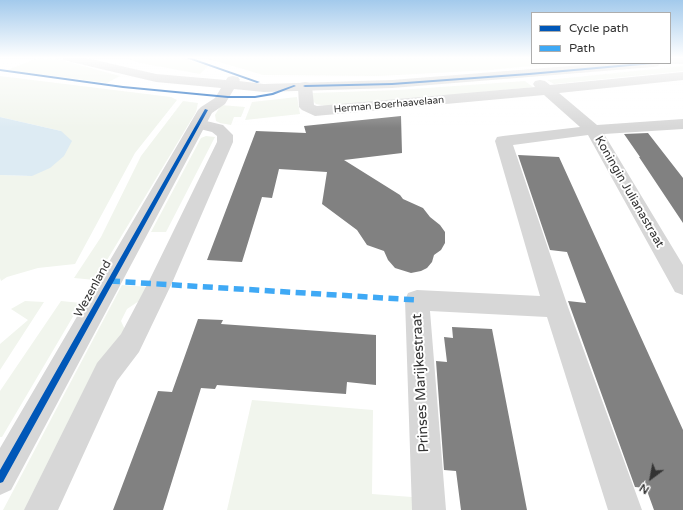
<!DOCTYPE html>
<html>
<head>
<meta charset="utf-8">
<style>
	body { margin:0 }
	#map { position:relative; width:683px; height:510px; overflow:hidden; background:#fff; font-family:"Varela Round",sans-serif }
	canvas { display:block }
	.legend { position:absolute; left:531px; top:12px; width:140px; height:52px; box-sizing:border-box; background:#fff; border:1px solid #adadad; margin:0; padding:5px 7px; list-style:none; font-size:12px; color:#333 }
	.legend li { display:flex; align-items:center; gap:8px; height:20px }
	.legend b { width:20px; border:1px solid #adadad }
	.north { position:absolute; left:631px; top:458px; width:40px; height:40px; -webkit-text-stroke:3px #fff; paint-order:stroke; rotate:212deg; font-size:11px; font-weight:700; line-height:16px; text-align:center; color:#333 }
	.north::after { content:''; display:block; margin:auto; width:14px; height:18px; background:#333; clip-path:polygon(50% 0,100% 100%,50% 72%,0 100%) }
</style>
</head>
<body>
<div id="map">
<canvas width="683" height="510"></canvas>
<ul class="legend">
<li><b style="height:5px;background:#0057b8"></b>Cycle path</li>
<li><b style="height:5px;background:#3fa9f5"></b>Path</li>
</ul>
<div class="north">N</div>
</div>
<script>
const c = document.querySelector('canvas').getContext('2d');
c.lineJoin = 'round';
function fillPath(path, color) {
  c.fillStyle = color;
  c.fill(path, 'evenodd');
}
function shape(rows) {
  const path = new Path2D();
  for (const r of rows) {
    path.moveTo(r[0], r[1]);
    for (let i = 2; i < r.length; i += 2) path.lineTo(r[i], r[i + 1]);
  }
  return path;
}
function strokePath(path, color, width, dash) {
  c.strokeStyle = color;
  c.lineWidth = width;
  c.lineCap = dash ? 'butt' : 'round';
  c.setLineDash(dash || []);
  c.stroke(path);
}
function drawText(font, color, halo, rows, align = 'center') {
  c.font = font + ' "Varela Round",sans-serif';
  c.lineWidth = 4;
  c.setLineDash([]);
  c.textBaseline = 'middle';
  c.strokeStyle = halo;
  c.fillStyle = color;
  for (const [text, x, y, turn = 0] of rows) {
    c.save();
    c.translate(x, y);
    c.rotate((+turn || 0) * Math.PI / 180);
    c.textAlign = isNaN(turn) ? turn : align;
    if (halo) c.strokeText(text, 0, 0);
    c.fillText(text, 0, 0);
    c.restore();
  }
}
fillPath(shape([
	[50,57,120,76,107,83,7,70,38,58,44,59],
	[123,57,179,57,208,66,200,74,140,63],
	[202,57,532,57,532,63,563,63,490,70,379,76,263,75],
	[683,66,683,71,554,84,547,80],
	[0,76,171,97,177,100,135,153,75,264,38,268,7,277,1,281,0,278,0,175,32,176,61,131,0,117],
	[525,81,533,87,332,107,316,104,312,100,313,93,398,90],
	[297,97,300,114,245,120,252,102],
	[183,101,198,103,196,112,95,280,74,278,101,237,141,156],
	[221,105,245,107,241,117,234,117,231,125,220,123,216,121,215,115],
	[206,136,215,137,166,232,151,232,201,138],
	[122,285,149,287,142,299,127,309,121,321,127,334,30,510,3,510],
	[25,301,44,302,0,370,0,344,28,320,11,309],
	[61,301,81,303,2,437,0,437,0,391],
	[252,400,373,410,372,494,412,497,413,510,227,510]
]), '#f1f5ed');
fillPath(shape([
	[0,117,61,131,72,141,64,156,50,168,32,176,0,175]
]), '#ddebf3');
fillPath(shape([
	[401,116,402,153,344,160,400,195,403,199,423,208,430,217,440,225,445,232,445,243,441,250,434,255,432,262,427,268,421,271,411,273,395,268,388,260,384,251,367,245,357,230,322,204,327,172,279,169,272,198,262,197,242,262,207,260,256,131,306,133,304,126],
	[648,133,683,178,683,223,639,157,640,157,624,134],
	[518,155,559,157,683,430,683,510,654,510,646,488,635,487,568,301,586,303,567,252,550,250],
	[198,319,223,320,221,324,376,335,376,385,347,382,346,394,217,385,215,389,201,388,163,510,113,510,158,391,172,392],
	[452,327,492,329,527,510,461,510,456,471,444,470,436,361,447,362,444,337,453,338]
]), '#818181');
fillPath(shape([
	[683,72,683,80,559,93,597,125,683,119,683,129,604,134,683,265,683,295,675,292,588,135,513,145,568,307,642,510,608,510,547,317,430,311,446,510,412,510,405,300,408,293,417,290,540,296,495,141,497,137,503,136,580,127,544,95,315,116,302,110,299,107,298,86,300,83,305,82,310,83,312,86,314,105,317,106,535,87,533,84,535,81,540,80,545,81,550,85,683,72],
	[198,119,223,125,233,135,233,142,172,283,139,352,117,381,58,510,24,510,97,363,121,334,150,279,217,142,217,136,212,132,192,127,190,124,192,121,198,119]
]), '#d7d7d7');
fillPath(shape([
	[62,57,82,57,156,74,226,80,228,77,233,76,238,77,240,80,239,81,264,84,392,80,608,63,660,63,658,66,653,67,392,88,264,92,234,89,225,104,212,113,11,490,0,495,0,448,198,110,201,107,215,98,221,88,156,82,63,60,62,57],
	[670,57,683,57,683,64,665,64,670,63,670,57]
]), '#d7d7d7');
strokePath(shape([
	[110,281,417,300]
]), '#3fa9f5', 5.5, [10, 5.5]);
fillPath(shape([
	[186,57,189,57,260,82,257,83,186,58,186,57],
	[641,63,655,63,653,64,529,75,392,85,305,87,303,86,305,85,392,83,529,73,641,63],
	[0,69,123,86,228,96,255,96,272,93,294,85,296,86,273,95,255,98,228,98,123,88,0,71,0,69],
	[205,109,208,110,3,482,0,483,0,470,205,109]
]), '#0057b8');
const sky = c.createLinearGradient(0, 0, 0, 128);
sky.addColorStop(0, '#a3caec');
sky.addColorStop(0.45, '#fff');
sky.addColorStop(1, '#ffffff00');
c.fillStyle = sky;
c.fillRect(0, 0, 683, 128);
drawText('10px', '#333', '#fff', [
	["Herman Boerhaavelaan",389,105,-5]
]);
drawText('12px', '#333', '#fff', [
	["Koningin Julianastraat",629,192,60],
	["Wezenland",93,289,-61]
]);
drawText('14px', '#333', '#fff', [
	["Prinses Marijkestraat",421,383,-93]
]);
</script>
</body>
</html>
